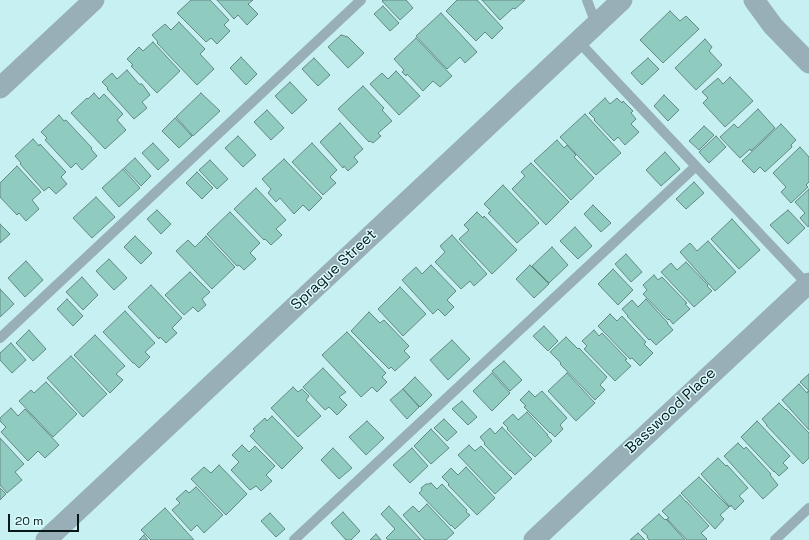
<!DOCTYPE html>
<html>
<head>
<meta charset="utf-8">
<style>
	body { margin:0 }
	#map { position:relative; width:809px; height:540px; overflow:hidden; background:#c6f0f2; font-family:"Space Grotesk",sans-serif }
	canvas { display:block }
	.scale { position:absolute; left:8px; top:514px; width:71px; height:18px; box-sizing:border-box; border:2px solid #081819; border-top:0; padding-left:5px; font-size:12px; line-height:14px; white-space:nowrap; color:#081819; -webkit-text-stroke:3px #dafbfd; paint-order:stroke }
</style>
</head>
<body>
<div id="map">
<canvas width="809" height="540"></canvas>
<div class="scale">20 m</div>
</div>
<script>
const c = document.querySelector('canvas').getContext('2d');
c.lineJoin = 'round';
function fillPath(path, color) {
  c.fillStyle = color;
  c.fill(path, 'evenodd');
}
function shape(rows) {
  const path = new Path2D();
  for (const r of rows) {
    path.moveTo(r[0], r[1]);
    for (let i = 2; i < r.length; i += 2) path.lineTo(r[i], r[i + 1]);
  }
  return path;
}
function strokePath(path, color, width, dash) {
  c.strokeStyle = color;
  c.lineWidth = width;
  c.lineCap = dash ? 'butt' : 'round';
  c.setLineDash(dash || []);
  c.stroke(path);
}
function drawText(font, color, halo, rows, align = 'center') {
  c.font = font + ' "Space Grotesk",sans-serif';
  c.lineWidth = 3;
  c.setLineDash([]);
  c.textBaseline = 'middle';
  c.strokeStyle = halo;
  c.fillStyle = color;
  for (const [text, x, y, turn = 0] of rows) {
    c.save();
    c.translate(x, y);
    c.rotate((+turn || 0) * Math.PI / 180);
    c.textAlign = isNaN(turn) ? turn : align;
    if (halo) c.strokeText(text, 0, 0);
    c.fillText(text, 0, 0);
    c.restore();
  }
}
const building = shape([
	[191,0,210,0,229,20,224,25,230,31,217,44,211,38,206,42,177,13,191,0],
	[217,0,253,0,248,4,258,14,247,25,238,15,234,19,217,0],
	[383,0,406,0,413,8,400,20,382,1,383,0],
	[457,0,477,0,503,28,492,39,485,32,476,41,446,11,457,0],
	[482,0,525,0,515,9,513,8,500,20,482,0],
	[383,6,399,23,390,31,374,14,383,6],
	[670,11,680,21,686,16,699,29,663,63,640,40,670,11],
	[441,13,477,52,465,63,460,57,447,69,416,36,441,13],
	[179,22,205,49,200,54,214,69,197,85,157,43,158,42,152,35,165,24,171,30,179,22],
	[341,35,348,37,364,53,348,68,328,47,341,35],
	[416,38,452,76,440,87,433,81,423,91,407,74,406,76,402,72,404,70,394,59,416,38],
	[705,39,712,47,709,51,722,65,696,90,675,68,705,39],
	[153,42,180,71,157,93,131,66,133,65,127,59,139,47,143,51,153,42],
	[241,57,257,74,246,85,230,68,241,57],
	[314,58,330,75,318,86,302,69,314,58],
	[648,58,659,69,642,85,631,73,648,58],
	[127,70,139,84,142,84,150,95,142,102,147,108,134,119,107,89,108,88,102,82,112,73,117,79,127,70],
	[396,71,420,96,399,115,370,84,382,73,388,79,396,71],
	[730,77,753,101,725,127,703,103,708,98,702,92,718,78,723,84,730,77],
	[290,82,307,100,292,114,275,96,290,82],
	[363,86,384,108,382,110,392,121,378,133,381,136,373,143,370,141,369,142,338,109,363,86],
	[94,93,99,99,104,94,123,114,117,120,126,130,105,149,71,113,87,98,88,99,94,93],
	[201,93,220,111,193,136,176,117,201,93],
	[664,95,679,110,668,121,654,106,664,95],
	[605,98,610,104,617,98,622,103,623,101,633,111,631,113,636,119,631,124,639,132,625,145,618,137,614,141,594,120,595,119,589,113,605,98],
	[758,109,775,128,751,151,750,149,740,158,720,137,734,124,738,128,758,109],
	[267,110,284,128,271,140,254,122,267,110],
	[585,114,621,153,596,175,560,137,585,114],
	[59,115,64,121,66,120,92,148,91,149,97,156,82,170,76,163,71,168,45,140,47,138,41,132,59,115],
	[175,118,192,136,179,148,162,131,175,118],
	[340,123,363,149,354,157,358,162,348,171,344,166,343,168,320,142,340,123],
	[781,124,796,140,791,145,792,147,765,172,760,167,754,173,742,161,781,124],
	[704,126,714,135,699,150,689,141,704,126],
	[238,136,256,155,243,167,225,148,238,136],
	[716,136,726,147,709,163,699,152,716,136],
	[33,139,39,146,40,144,66,172,61,177,67,184,56,194,49,187,44,191,20,164,21,163,15,156,33,139],
	[557,140,564,148,567,145,576,155,574,157,594,178,571,200,534,161,557,140],
	[153,143,169,160,158,170,142,153,153,143],
	[312,143,337,170,330,177,336,183,323,195,292,162,312,143],
	[800,147,809,157,809,182,806,185,808,187,791,203,781,192,786,187,773,173,800,147],
	[665,152,680,169,661,186,646,170,665,152],
	[135,158,151,176,141,186,124,168,135,158],
	[284,159,322,198,309,211,303,205,294,214,280,198,276,202,268,193,271,189,262,179,284,159],
	[210,160,228,179,217,189,199,170,210,160],
	[531,163,569,202,546,225,512,189,525,176,521,172,531,163],
	[17,166,41,192,32,200,39,209,26,221,19,213,17,215,0,197,0,183,17,166],
	[123,169,140,188,119,207,102,188,123,169],
	[197,172,213,188,202,199,186,183,197,172],
	[694,182,704,193,686,209,676,199,694,182],
	[503,185,539,223,517,243,488,213,491,211,484,204,503,185],
	[256,188,286,220,276,229,282,235,271,245,265,239,264,240,234,209,256,188],
	[809,189,809,226,808,227,800,218,805,213,795,202,809,189],
	[96,197,115,217,92,238,73,218,96,197],
	[593,205,611,223,601,232,584,214,593,205],
	[157,210,171,224,161,234,147,219,157,210],
	[788,210,805,228,788,244,770,225,788,210],
	[230,212,260,243,250,253,256,259,244,270,239,265,237,266,207,234,230,212],
	[477,212,483,218,484,216,517,250,492,274,459,239,469,230,464,225,477,212],
	[732,219,760,250,739,269,711,239,732,219],
	[0,224,10,234,0,243,0,224],
	[575,227,592,246,578,259,560,241,575,227],
	[452,235,487,274,474,286,470,281,461,289,435,262,445,252,440,246,452,235],
	[135,236,152,253,141,264,124,247,135,236],
	[206,236,235,267,212,289,176,251,188,240,195,247,206,236],
	[708,241,736,272,715,291,680,252,690,243,697,251,708,241],
	[552,247,568,265,549,283,532,266,552,247],
	[626,254,642,272,631,282,615,264,626,254],
	[109,259,127,278,114,290,96,271,109,259],
	[26,261,43,280,25,297,8,278,26,261],
	[686,262,708,285,707,286,712,291,694,307,661,272,671,263,677,270,686,262],
	[431,265,456,291,447,300,454,307,445,316,438,309,433,314,402,280,416,267,422,274,431,265],
	[530,265,549,284,534,298,516,279,530,265],
	[613,269,633,290,618,305,598,284,613,269],
	[190,272,210,292,202,299,206,305,198,312,193,307,184,315,165,295,190,272],
	[654,275,658,280,662,277,687,303,685,304,690,309,673,324,669,319,668,320,643,294,647,290,643,285,654,275],
	[82,277,98,295,83,310,66,292,82,277],
	[151,285,182,318,172,328,177,333,166,343,160,337,159,339,128,307,151,285],
	[400,287,426,314,403,336,378,309,400,287],
	[0,289,14,304,0,317,0,289],
	[67,299,83,316,73,326,57,309,67,299],
	[646,299,668,323,667,323,673,330,656,345,650,339,649,340,627,316,628,316,622,309,632,300,638,307,646,299],
	[125,311,155,343,145,352,150,357,139,368,134,363,133,363,103,332,125,311],
	[369,312,380,323,384,320,409,346,404,351,410,357,395,371,391,367,389,369,351,331,369,312],
	[610,314,617,321,622,316,646,342,644,344,653,353,640,366,632,358,630,359,598,326,610,314],
	[544,326,558,341,548,351,533,336,544,326],
	[29,330,46,349,33,361,16,343,29,330],
	[594,330,599,336,602,333,627,359,625,360,631,366,615,381,584,349,587,346,582,341,594,330],
	[347,332,386,373,382,377,387,382,377,392,372,387,361,397,322,355,347,332],
	[95,335,125,366,116,374,123,380,110,393,74,355,95,335],
	[566,337,578,349,579,348,607,377,600,385,605,390,595,400,560,364,561,363,550,352,566,337],
	[452,340,470,359,448,380,430,360,452,340],
	[11,343,26,360,12,373,0,360,0,353,11,343],
	[71,356,107,394,83,417,47,378,71,356],
	[504,361,522,380,510,391,492,371,504,361],
	[323,368,346,392,339,397,347,405,337,415,329,407,325,410,303,387,323,368],
	[492,373,510,393,492,411,473,391,492,373],
	[567,373,595,403,576,421,548,391,567,373],
	[809,374,809,391,800,382,809,374],
	[415,377,432,395,420,407,403,389,415,377],
	[46,382,77,414,53,437,19,401,31,390,34,393,46,382],
	[799,384,807,393,808,391,809,392,809,430,782,400,799,384],
	[293,387,298,392,302,389,309,396,306,400,321,416,298,437,271,408,293,387],
	[403,389,419,407,407,419,390,400,403,389],
	[529,391,535,397,542,391,567,418,560,425,563,429,555,437,550,432,550,433,524,407,526,406,520,400,529,391],
	[462,401,477,417,468,425,452,409,462,401],
	[779,403,786,410,786,409,809,433,809,458,803,464,766,425,767,425,762,419,779,403],
	[11,408,18,416,25,409,59,445,45,458,38,451,28,461,1,432,6,427,0,421,0,418,11,408],
	[527,412,548,435,547,435,552,441,535,457,530,452,530,453,507,429,508,428,503,423,513,414,518,420,527,412],
	[272,416,303,448,282,469,250,436,255,431,253,429,265,418,267,421,272,416],
	[444,419,457,432,447,441,434,428,444,419],
	[367,421,384,438,366,455,349,437,367,421],
	[757,421,790,456,783,463,788,468,779,476,774,471,774,472,741,437,757,421],
	[502,427,532,459,515,475,510,470,510,471,484,444,485,443,480,437,490,428,495,434,502,427],
	[431,429,449,448,431,464,414,446,431,429],
	[0,438,24,464,15,472,22,480,7,493,0,485,0,438],
	[738,443,744,449,746,447,771,474,770,475,778,485,763,499,724,456,738,443],
	[242,445,249,452,255,446,275,466,266,475,272,481,261,491,256,486,250,490,231,470,239,462,232,455,242,445],
	[469,445,475,451,481,446,512,478,495,494,458,455,469,445],
	[333,448,352,468,339,479,321,460,333,448],
	[412,448,428,466,410,483,393,465,412,448],
	[718,458,726,466,727,465,748,488,739,496,744,501,735,510,731,505,730,507,708,482,701,474,718,458],
	[219,465,247,494,226,515,191,479,204,467,211,473,219,465],
	[466,467,495,498,477,515,448,485,449,484,442,477,451,468,458,475,466,467],
	[699,477,729,507,720,515,724,519,715,529,681,493,699,477],
	[431,483,437,489,442,484,467,510,466,512,470,515,455,529,451,525,451,526,419,493,422,490,421,488,426,484,429,484,431,483],
	[196,487,223,515,204,533,197,525,191,531,172,510,180,503,176,499,186,490,189,493,196,487],
	[0,488,6,494,0,500,0,488],
	[680,495,686,502,686,501,709,526,701,533,707,539,706,540,687,540,667,519,669,518,662,511,680,495],
	[427,504,454,533,446,540,425,540,403,515,413,506,419,512,427,504],
	[389,506,421,540,388,540,386,538,395,529,381,514,389,506],
	[165,508,194,540,151,540,141,530,165,508],
	[343,512,360,531,351,540,346,540,331,523,343,512],
	[270,513,285,529,276,537,261,521,270,513],
	[659,514,665,520,666,519,685,540,649,540,647,537,648,536,641,530,659,514],
	[638,533,645,540,630,540,638,533],
	[376,534,381,540,370,540,376,534],
	[144,535,148,540,139,540,144,535]
]);
fillPath(building, '#90cbc0');
strokePath(building, '#648983', 1);
strokePath(shape([
	[587,0,596,24],
	[578,41,809,286],
	[0,338,361,0],
	[294,540,696,166],
	[775,540,809,508]
]), '#98afb7', 10);
strokePath(shape([
	[754,0,773,26,809,63],
	[0,88,94,0],
	[46,540,622,0],
	[534,540,809,283]
]), '#98afb7', 21);
drawText('15px', '#081819', '#dafbfd', [
	["Sprague Street",334,270,-43],
	["Basswood Place",671,411,-43]
]);
</script>
</body>
</html>
